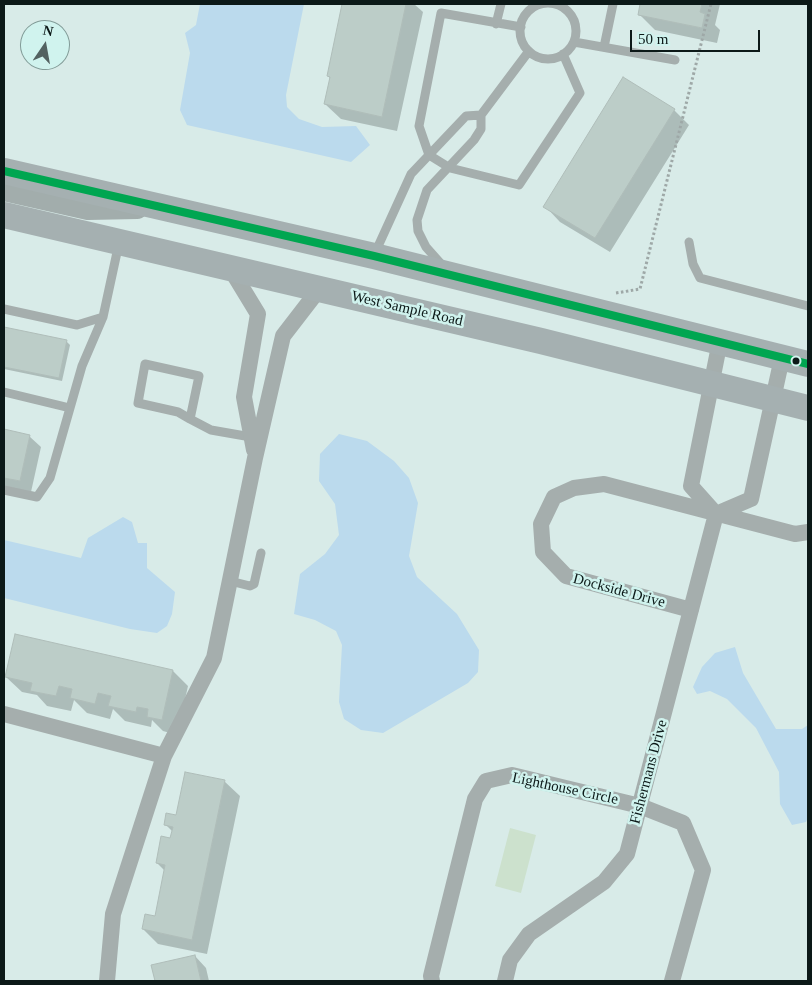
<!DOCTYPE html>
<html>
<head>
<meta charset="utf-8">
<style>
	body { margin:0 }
	#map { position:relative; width:812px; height:985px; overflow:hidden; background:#d8ebe8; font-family:"Times New Roman",serif }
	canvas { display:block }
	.frame { position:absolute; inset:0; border:5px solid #0c1918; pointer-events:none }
	.north { position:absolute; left:20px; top:20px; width:50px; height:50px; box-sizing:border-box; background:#d0f3ee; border:1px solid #829c98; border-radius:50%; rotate:12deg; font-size:14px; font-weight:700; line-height:20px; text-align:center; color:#0c1918 }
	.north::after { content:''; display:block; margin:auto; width:18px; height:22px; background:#536261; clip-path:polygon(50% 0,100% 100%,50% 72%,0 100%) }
	.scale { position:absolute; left:630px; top:30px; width:130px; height:22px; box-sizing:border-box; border:2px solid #0c1918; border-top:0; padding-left:6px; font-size:15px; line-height:18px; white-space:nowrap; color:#0c1918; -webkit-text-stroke:4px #d0f3ee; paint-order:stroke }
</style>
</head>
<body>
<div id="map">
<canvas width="812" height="985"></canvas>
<div class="frame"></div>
<div class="north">N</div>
<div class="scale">50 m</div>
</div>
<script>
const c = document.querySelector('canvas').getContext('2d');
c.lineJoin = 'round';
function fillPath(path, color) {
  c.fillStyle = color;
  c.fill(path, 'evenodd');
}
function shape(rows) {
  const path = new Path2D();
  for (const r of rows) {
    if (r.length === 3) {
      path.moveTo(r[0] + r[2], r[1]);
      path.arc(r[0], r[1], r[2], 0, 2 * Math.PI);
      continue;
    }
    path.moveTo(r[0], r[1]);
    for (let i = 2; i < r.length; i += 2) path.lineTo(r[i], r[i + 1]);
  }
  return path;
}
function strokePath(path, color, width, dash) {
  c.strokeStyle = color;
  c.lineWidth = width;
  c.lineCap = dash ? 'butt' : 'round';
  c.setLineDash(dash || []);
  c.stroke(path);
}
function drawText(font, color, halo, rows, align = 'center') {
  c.font = font + ' "Times New Roman",serif';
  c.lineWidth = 5;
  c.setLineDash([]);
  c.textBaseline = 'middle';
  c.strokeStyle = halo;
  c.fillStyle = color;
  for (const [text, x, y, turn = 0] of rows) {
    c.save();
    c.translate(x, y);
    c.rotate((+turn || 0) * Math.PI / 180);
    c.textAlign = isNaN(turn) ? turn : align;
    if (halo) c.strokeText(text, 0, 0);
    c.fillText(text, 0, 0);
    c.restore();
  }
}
fillPath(shape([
	[510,828,536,835,521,893,495,886]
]), '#cce1cd');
fillPath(shape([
	[200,4,304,4,286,95,287,107,299,119,322,127,356,126,370,145,351,162,187,125,180,110,190,53,185,33,196,25],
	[339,434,367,441,394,461,409,478,418,503,409,556,417,577,457,614,479,650,478,672,468,683,383,733,361,730,344,719,339,702,342,645,336,631,315,620,294,614,300,574,325,554,339,535,335,504,319,481,320,454],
	[123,517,132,522,138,543,147,543,147,568,175,592,172,614,167,626,157,633,130,629,4,598,4,540,81,558,88,538],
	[735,647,743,673,776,729,802,729,808,725,808,817,806,822,792,825,780,804,779,772,756,728,727,699,710,691,697,694,693,687,702,667,715,653]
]), '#bbdaed');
fillPath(shape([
	[343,4,414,4,423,12,397,131,341,119,325,104,331,79,328,76],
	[642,4,720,4,715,25,720,30,717,43,655,30,639,14],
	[674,110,689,125,610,252,560,222,545,206],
	[4,328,66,341,70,345,62,381,4,369],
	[4,430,29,436,41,447,31,492,4,486],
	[173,671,188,686,177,735,163,731,152,720,151,727,125,721,113,709,110,719,87,713,74,700,71,711,47,706,37,695,22,692,6,677],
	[224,781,240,796,207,954,158,944,143,929,156,917,165,871,157,863,171,840,173,832,165,824],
	[195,956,206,968,209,981,156,981,153,966]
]), '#0003');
const building = shape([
	[342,4,406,4,382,117,324,104,330,77,327,76,342,4],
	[640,4,702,4,700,12,705,14,702,28,638,15,640,4],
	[623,77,675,109,595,238,543,207,623,77],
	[4,327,67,340,59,378,4,367,4,327],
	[4,429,30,435,20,481,4,478,4,429],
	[15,634,173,670,162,720,147,717,148,709,137,707,136,712,108,706,111,696,98,693,95,704,70,698,72,689,59,686,56,696,30,691,32,683,5,677,15,634],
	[185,772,225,780,192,940,142,929,145,914,155,916,165,865,156,863,161,836,170,838,173,827,164,825,166,813,176,815,185,772],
	[195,955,201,981,155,981,151,965,195,955]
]);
fillPath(building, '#bccdc8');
strokePath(building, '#afbdb9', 1);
strokePath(shape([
	[616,293,640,289,711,4]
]), '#9ea8a7', 3, [2.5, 2.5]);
strokePath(shape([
	[548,31,28],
	[496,24,501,4],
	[521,27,441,13,419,126,429,155,450,168,519,185,580,93,563,54],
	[574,42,675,60],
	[604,47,613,4],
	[689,242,693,264,700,278,808,306],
	[375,253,411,174,466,116,481,115],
	[442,265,426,247,418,231,417,220,427,190,474,140,481,129,481,115,529,51],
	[4,309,77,325,103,317],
	[4,392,70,408],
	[190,419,199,376,145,364,138,403,178,412,190,419,211,430,251,437],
	[4,490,37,497,50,478,82,366,103,317,119,243],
	[230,581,250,586,254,584,261,553]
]), '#a5aead', 9);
strokePath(shape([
	[230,268,258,314,244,397,254,450],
	[716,514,691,486,720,341],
	[716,514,751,499,782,358],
	[691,610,566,576,543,552,541,524,554,497,574,488,604,484,795,534,808,532],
	[4,714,164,756],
	[107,981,113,914,164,756,214,658,255,458,283,336,320,288],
	[432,981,431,976,475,799,486,781,512,775,640,806,683,823,703,870,672,981],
	[505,981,510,960,529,934,604,882,627,854,716,514]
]), '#a5aead', 16);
strokePath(shape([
	[4,189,88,208,137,207]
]), '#a2adac', 24);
strokePath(shape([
	[4,171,374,256,808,364],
	[4,215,541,341,808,408]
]), '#a5b0b1', 26);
strokePath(shape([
	[4,171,374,256,808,364]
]), '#00a651', 8);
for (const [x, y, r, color] of [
	[796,361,4.5,"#0c1918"]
]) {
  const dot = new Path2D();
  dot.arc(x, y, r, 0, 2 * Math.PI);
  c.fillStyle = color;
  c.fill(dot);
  strokePath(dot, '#d0f3ee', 2);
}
drawText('15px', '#0c1918', '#d0f3ee', [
	["West Sample Road",407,309,13],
	["Dockside Drive",619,591,15],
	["Fishermans Drive",649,772,-75],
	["Lighthouse Circle",565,789,12]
]);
</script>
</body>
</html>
